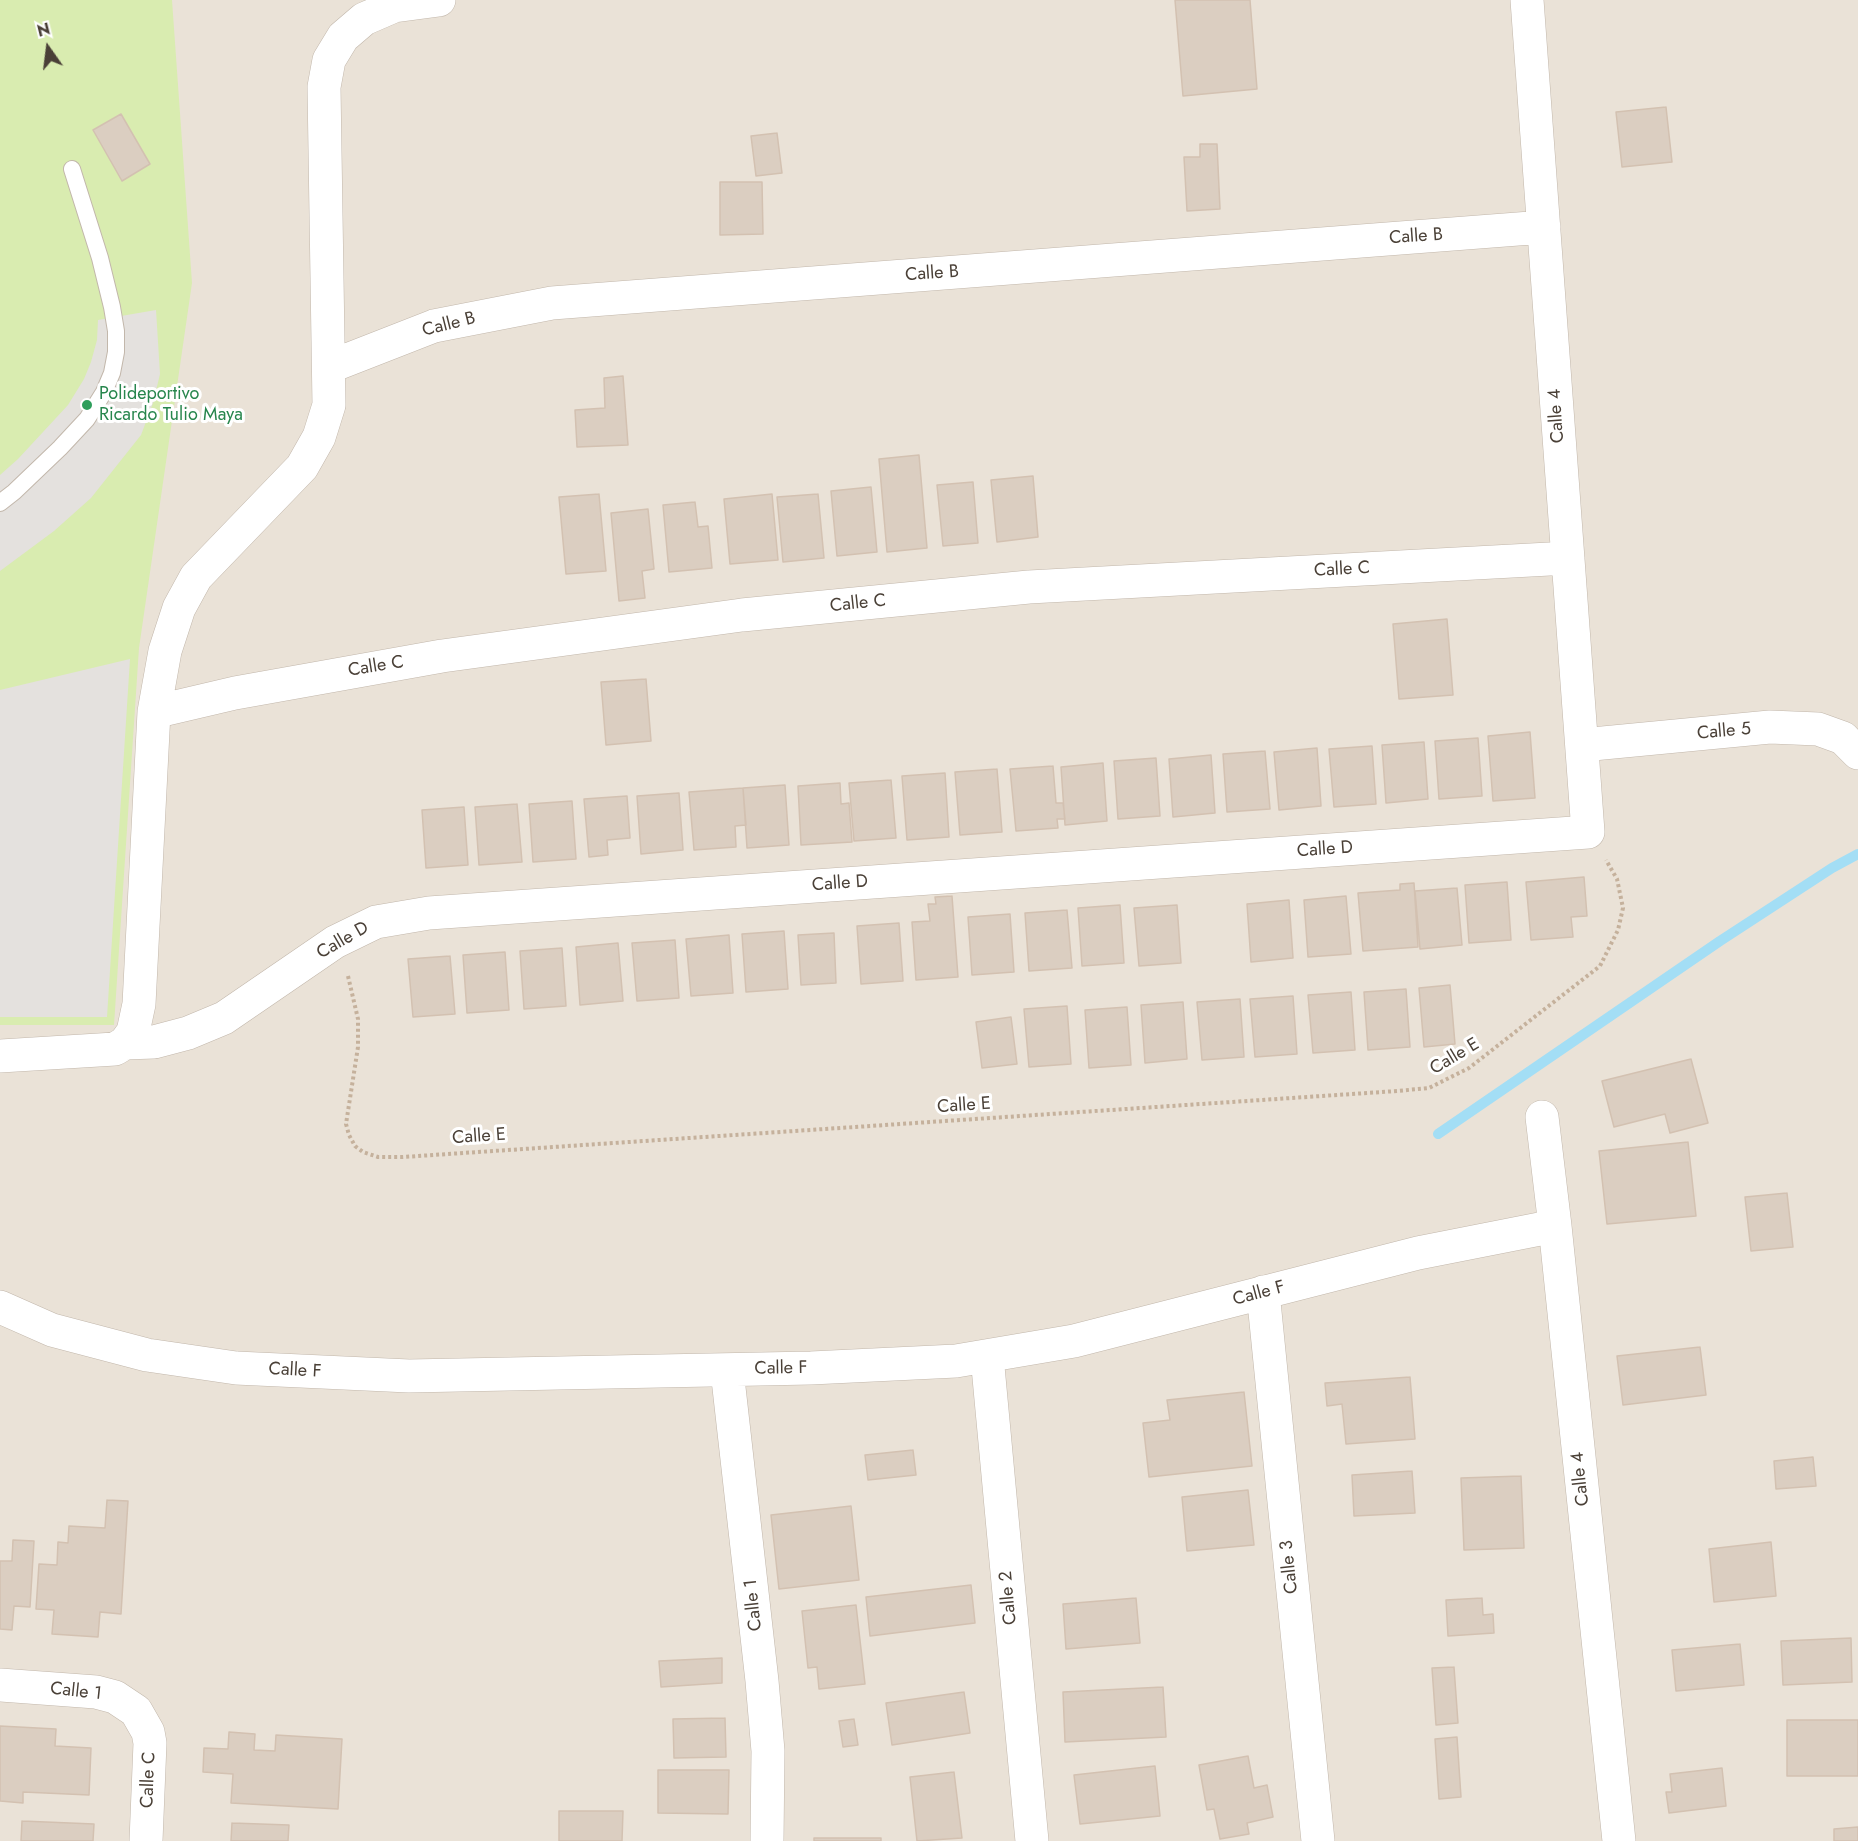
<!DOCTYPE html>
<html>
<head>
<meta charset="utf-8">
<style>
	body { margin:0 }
	#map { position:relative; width:1858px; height:1841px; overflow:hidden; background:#f6f0ea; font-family:Jost,sans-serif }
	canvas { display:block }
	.north { position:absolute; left:18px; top:18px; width:60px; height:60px; -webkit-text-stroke:4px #fff; paint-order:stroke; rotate:346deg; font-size:16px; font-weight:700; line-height:24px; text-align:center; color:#4a4037 }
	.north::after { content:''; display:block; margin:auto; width:21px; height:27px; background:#4a4037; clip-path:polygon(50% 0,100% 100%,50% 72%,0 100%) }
</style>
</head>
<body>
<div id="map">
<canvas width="1858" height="1841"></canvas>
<div class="north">N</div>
</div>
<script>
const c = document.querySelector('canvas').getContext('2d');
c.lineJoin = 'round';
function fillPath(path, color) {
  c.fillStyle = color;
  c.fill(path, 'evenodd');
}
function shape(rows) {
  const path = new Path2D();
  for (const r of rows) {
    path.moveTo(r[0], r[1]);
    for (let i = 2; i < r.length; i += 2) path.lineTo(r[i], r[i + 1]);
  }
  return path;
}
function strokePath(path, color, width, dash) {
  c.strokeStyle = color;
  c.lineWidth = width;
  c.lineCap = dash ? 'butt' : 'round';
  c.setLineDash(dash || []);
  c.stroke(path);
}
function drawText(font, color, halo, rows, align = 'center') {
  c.font = font + ' Jost,sans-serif';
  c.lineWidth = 6;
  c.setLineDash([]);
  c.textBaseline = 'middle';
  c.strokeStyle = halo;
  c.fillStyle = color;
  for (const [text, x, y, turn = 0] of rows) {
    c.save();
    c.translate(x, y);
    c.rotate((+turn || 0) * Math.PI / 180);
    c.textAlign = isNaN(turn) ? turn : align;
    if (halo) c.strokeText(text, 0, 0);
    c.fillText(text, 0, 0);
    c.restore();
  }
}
fillPath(shape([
	[0,0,1858,0,1858,1841,0,1841]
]), '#eae2d7');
fillPath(shape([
	[0,0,172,0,192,283,139,648,114,1025,0,1025]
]), '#d9ecb0');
fillPath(shape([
	[156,310,160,374,153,403,141,435,91,498,54,531,0,571,0,475,18,459,68,405,84,379,91,362,97,340,98,320],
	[130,659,107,1017,0,1017,0,690]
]), '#e4e1de');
strokePath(shape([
	[1438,1134,1720,941,1832,868,1858,854]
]), '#a3def5', 10);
const building = shape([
	[1175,0,1250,0,1257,89,1183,96,1175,0],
	[1666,107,1672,162,1622,167,1616,112,1666,107],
	[121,114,150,164,122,181,93,130,121,114],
	[777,133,782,173,756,176,751,136,777,133],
	[1200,144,1217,144,1220,209,1187,211,1184,157,1200,157,1200,144],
	[720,182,762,182,763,234,720,235,720,182],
	[623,376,628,445,577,447,575,410,605,408,604,378,623,376],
	[919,455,927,548,887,552,879,459,919,455],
	[1033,476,1038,537,997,542,991,480,1033,476],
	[973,482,978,543,943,546,937,485,973,482],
	[871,487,877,552,837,556,831,491,871,487],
	[599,494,606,571,566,574,559,497,599,494],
	[772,494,778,560,730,564,724,499,772,494],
	[818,494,824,558,783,562,777,497,818,494],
	[695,502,698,527,708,526,712,568,669,572,663,505,695,502],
	[648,509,654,569,642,571,645,598,619,601,611,513,648,509],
	[1447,619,1453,695,1399,699,1393,624,1447,619],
	[646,679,651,741,606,745,601,682,646,679],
	[1530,732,1535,798,1493,801,1488,736,1530,732],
	[1478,738,1482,796,1439,799,1435,741,1478,738],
	[1424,742,1428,799,1386,803,1382,745,1424,742],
	[1372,746,1376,804,1334,807,1329,749,1372,746],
	[1317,748,1321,806,1279,810,1274,752,1317,748],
	[1265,751,1270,809,1227,812,1223,754,1265,751],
	[1211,755,1215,813,1173,817,1169,759,1211,755],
	[1156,758,1160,816,1118,819,1114,761,1156,758],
	[1103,763,1107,821,1065,825,1061,767,1103,763],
	[1053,766,1056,803,1063,803,1065,819,1057,819,1058,828,1016,831,1010,769,1053,766],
	[997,769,1002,832,960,835,955,772,997,769],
	[945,773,949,837,907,840,902,776,945,773],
	[891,780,896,838,854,841,849,783,891,780],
	[840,783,841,804,849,803,852,842,801,845,798,786,840,783],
	[785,785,789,845,747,848,743,788,785,785],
	[743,788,746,825,735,826,736,847,694,850,689,792,743,788],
	[679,793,683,850,641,854,637,796,679,793],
	[627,796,630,838,607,840,608,855,589,857,584,799,627,796],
	[572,801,576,859,533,862,529,804,572,801],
	[517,804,522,862,479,865,475,807,517,804],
	[464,807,468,865,426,868,422,810,464,807],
	[1584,877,1587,916,1571,917,1573,937,1531,940,1526,882,1584,877],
	[1507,882,1511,940,1469,943,1465,885,1507,882],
	[1414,883,1418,947,1363,951,1358,893,1400,890,1400,884,1414,883],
	[1457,888,1462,945,1420,949,1415,891,1457,888],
	[952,896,958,977,916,980,912,922,930,921,928,904,936,904,935,897,952,896],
	[1346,896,1351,954,1308,957,1304,900,1346,896],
	[1289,900,1293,958,1251,962,1247,904,1289,900],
	[1120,905,1124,963,1082,966,1078,908,1120,905],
	[1177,905,1181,963,1139,966,1134,908,1177,905],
	[1067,910,1072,968,1029,971,1025,913,1067,910],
	[1010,914,1014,972,972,975,968,917,1010,914],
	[899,923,903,981,861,984,857,926,899,923],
	[784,931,788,989,746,992,742,934,784,931],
	[834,933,836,983,801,985,798,935,834,933],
	[729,935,733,993,691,996,686,939,729,935],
	[675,940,679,998,637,1001,632,943,675,940],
	[618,943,623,1001,580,1005,576,947,618,943],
	[562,948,566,1006,524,1009,520,951,562,948],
	[505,952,509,1010,467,1013,463,955,505,952],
	[450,956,455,1014,413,1017,408,959,450,956],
	[1450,985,1455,1044,1424,1047,1419,988,1450,985],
	[1406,989,1410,1047,1368,1050,1364,992,1406,989],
	[1351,992,1355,1050,1313,1053,1308,995,1351,992],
	[1293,996,1297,1054,1255,1057,1250,999,1293,996],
	[1240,999,1244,1057,1202,1060,1197,1002,1240,999],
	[1183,1002,1187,1059,1145,1063,1141,1005,1183,1002],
	[1067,1006,1071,1064,1029,1067,1024,1009,1067,1006],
	[1127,1007,1131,1065,1089,1068,1085,1010,1127,1007],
	[1011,1017,1017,1064,982,1068,976,1022,1011,1017],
	[1691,1059,1708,1123,1670,1133,1665,1114,1614,1127,1602,1081,1691,1059],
	[1688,1142,1696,1216,1607,1224,1599,1151,1688,1142],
	[1787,1193,1793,1247,1751,1251,1745,1197,1787,1193],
	[1700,1347,1706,1395,1623,1405,1617,1356,1700,1347],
	[1410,1377,1415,1439,1346,1444,1342,1404,1327,1406,1325,1383,1410,1377],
	[1244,1392,1252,1466,1149,1477,1143,1423,1170,1420,1167,1400,1244,1392],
	[913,1450,916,1475,868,1480,865,1455,913,1450],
	[1813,1457,1816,1486,1776,1489,1774,1461,1813,1457],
	[1412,1471,1415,1513,1354,1516,1352,1475,1412,1471],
	[1521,1476,1524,1548,1464,1550,1461,1478,1521,1476],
	[1248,1490,1254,1545,1187,1551,1182,1497,1248,1490],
	[107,1500,128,1501,121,1614,100,1612,98,1637,52,1634,54,1610,36,1609,39,1564,57,1565,58,1542,68,1543,69,1526,105,1528,107,1500],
	[851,1506,859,1580,779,1589,771,1515,851,1506],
	[13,1540,34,1541,30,1607,14,1606,12,1630,0,1629,0,1561,12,1561,13,1540],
	[1771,1542,1776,1596,1714,1602,1709,1549,1771,1542],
	[971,1585,975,1623,870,1636,866,1597,971,1585],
	[1136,1598,1140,1643,1066,1649,1063,1604,1136,1598],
	[1482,1598,1483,1615,1493,1614,1494,1633,1448,1636,1446,1600,1482,1598],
	[856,1605,865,1684,819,1689,817,1667,808,1668,802,1611,856,1605],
	[1851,1638,1852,1682,1783,1685,1781,1641,1851,1638],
	[1740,1644,1744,1685,1676,1691,1672,1650,1740,1644],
	[722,1658,722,1683,661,1687,659,1661,722,1658],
	[1454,1667,1458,1723,1436,1725,1432,1668,1454,1667],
	[1163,1687,1166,1737,1065,1742,1063,1692,1163,1687],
	[964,1692,970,1733,892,1745,886,1703,964,1692],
	[725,1718,726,1757,674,1758,673,1719,725,1718],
	[854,1719,858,1745,843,1747,839,1721,854,1719],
	[1787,1720,1858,1720,1858,1776,1787,1776,1787,1720],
	[0,1726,56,1729,55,1746,91,1748,89,1795,23,1792,23,1803,0,1801,0,1726],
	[229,1732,255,1734,254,1750,275,1751,276,1735,342,1739,338,1809,231,1803,233,1774,203,1772,204,1748,228,1749,229,1732],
	[1457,1737,1461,1797,1439,1799,1435,1739,1457,1737],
	[1248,1756,1254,1788,1267,1785,1273,1817,1247,1823,1249,1834,1220,1839,1214,1809,1207,1810,1199,1765,1248,1756],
	[1155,1766,1160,1816,1080,1824,1074,1775,1155,1766],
	[1722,1768,1726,1806,1669,1813,1666,1792,1672,1792,1670,1774,1722,1768],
	[658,1770,729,1770,728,1814,658,1813,658,1770],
	[954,1772,962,1838,917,1841,910,1777,954,1772],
	[559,1811,623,1811,622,1841,559,1841,559,1811],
	[22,1821,94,1824,93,1841,21,1841,22,1821],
	[232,1823,289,1825,288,1841,231,1841,232,1823],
	[1858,1827,1858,1841,1834,1841,1834,1829,1858,1827],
	[814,1838,881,1838,881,1841,814,1841,814,1838]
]);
fillPath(building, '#dbcec1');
strokePath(building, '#d3c1b1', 1.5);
const lane = shape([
	[0,503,14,492,60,448,87,419,104,392,112,373,116,352,116,331,112,307,100,258,72,169]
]);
const street = shape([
	[329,367,434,326,552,303,1544,227],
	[154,712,235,693,442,656,742,615,1029,587,1568,558],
	[1582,745,1770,727,1818,729,1843,738,1858,753],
	[125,1043,154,1042,188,1033,224,1018,335,942,376,922,429,913,1588,832,1527,0],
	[0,1056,115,1049,125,1043,133,1032,139,1004,154,712,165,651,179,608,196,577,302,467,319,437,329,405,324,87,329,60,343,37,364,19,394,6,439,0],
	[1542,1117,1555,1226,1619,1841],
	[1263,1292,1318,1841],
	[0,1307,52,1330,147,1355,236,1368,409,1376,811,1368,956,1361,1074,1341,1418,1253,1555,1226],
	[987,1356,1032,1841],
	[727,1370,762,1681,768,1751,767,1841],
	[0,1685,96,1692,115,1697,136,1711,148,1732,150,1743,146,1841]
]);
strokePath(lane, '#c2b7ab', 18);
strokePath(street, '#c2b7ab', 34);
strokePath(shape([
	[348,976,358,1019,358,1047,346,1124,349,1135,355,1146,363,1152,378,1157,403,1157,1397,1091,1429,1088,1469,1068,1600,966,1618,930,1623,908,1617,879,1606,860]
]), '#c5b19c', 4, [3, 3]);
strokePath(lane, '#fff', 16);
strokePath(street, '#fff', 33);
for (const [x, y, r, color] of [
	[87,405,6,"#2e9e5b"]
]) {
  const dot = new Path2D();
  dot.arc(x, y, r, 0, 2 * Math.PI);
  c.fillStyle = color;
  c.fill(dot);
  strokePath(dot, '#fff', 2);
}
drawText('18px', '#4a4037', '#fff', [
	["Calle B",1416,237,-4],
	["Calle B",932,274,-4],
	["Calle B",449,325,-14],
	["Calle 4",1557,416,-94],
	["Calle C",1342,570,-3],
	["Calle C",858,604,-6],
	["Calle C",376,667,-9],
	["Calle 5",1724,732,-5],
	["Calle D",1325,850,-4],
	["Calle D",840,884,-4],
	["Calle D",343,941,-30],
	["Calle E",1455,1057,-31],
	["Calle E",964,1106,-4],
	["Calle E",479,1137,-4],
	["Calle F",1259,1294,-15],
	["Calle F",781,1369,-1],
	["Calle F",295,1371,3],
	["Calle 4",1581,1479,-96],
	["Calle 3",1290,1567,-96],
	["Calle 2",1009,1598,-95],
	["Calle 1",754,1605,-96],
	["Calle 1",76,1692,6],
	["Calle C",149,1780,-88]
]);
drawText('18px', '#27864d', '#fff', [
	["Polideportivo",99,395],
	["Ricardo Tulio Maya",99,416]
], 'left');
</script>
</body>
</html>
